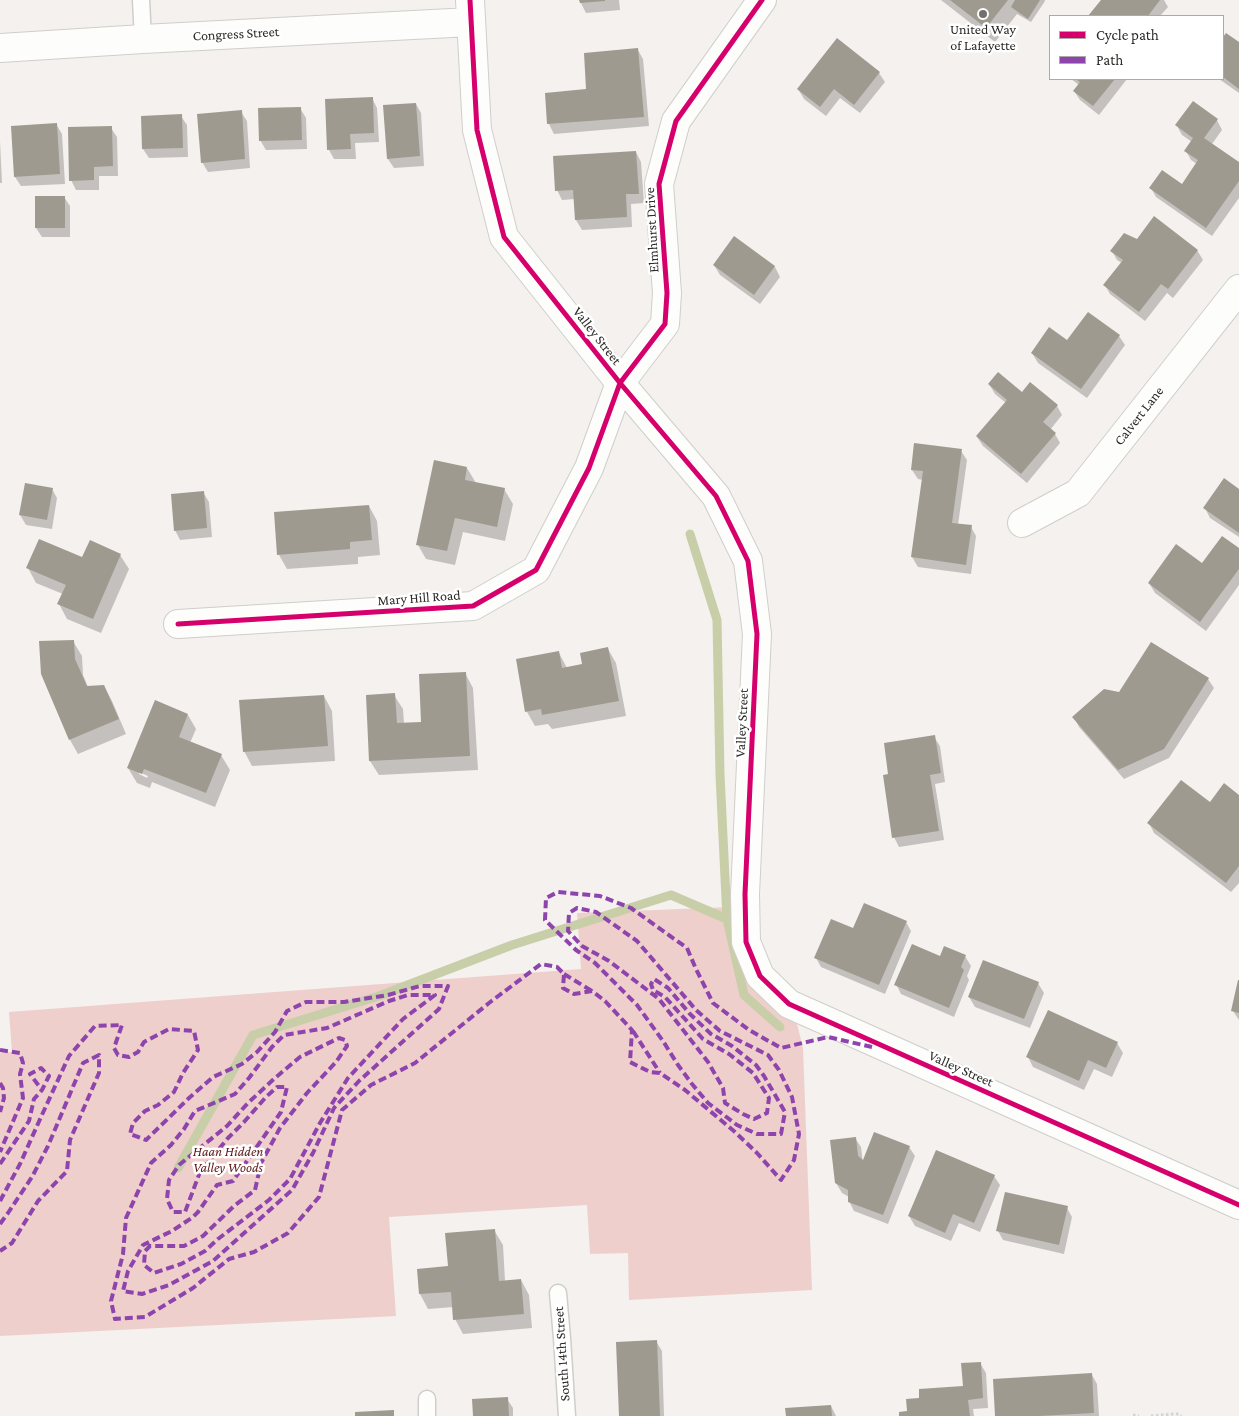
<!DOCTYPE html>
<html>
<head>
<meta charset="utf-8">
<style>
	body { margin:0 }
	#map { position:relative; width:1239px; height:1416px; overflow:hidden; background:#f4f1ee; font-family:"Crimson Pro",serif }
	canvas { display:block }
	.legend { position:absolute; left:1049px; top:15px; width:175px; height:65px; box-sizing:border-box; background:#fff; border:1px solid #abaaa9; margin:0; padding:6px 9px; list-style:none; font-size:15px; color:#2c2a27 }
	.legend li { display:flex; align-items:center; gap:10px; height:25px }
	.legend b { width:25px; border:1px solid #abaaa9 }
</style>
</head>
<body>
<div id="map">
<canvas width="1239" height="1416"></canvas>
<ul class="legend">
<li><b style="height:6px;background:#d6006c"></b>Cycle path</li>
<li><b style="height:6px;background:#8e44ad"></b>Path</li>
</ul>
</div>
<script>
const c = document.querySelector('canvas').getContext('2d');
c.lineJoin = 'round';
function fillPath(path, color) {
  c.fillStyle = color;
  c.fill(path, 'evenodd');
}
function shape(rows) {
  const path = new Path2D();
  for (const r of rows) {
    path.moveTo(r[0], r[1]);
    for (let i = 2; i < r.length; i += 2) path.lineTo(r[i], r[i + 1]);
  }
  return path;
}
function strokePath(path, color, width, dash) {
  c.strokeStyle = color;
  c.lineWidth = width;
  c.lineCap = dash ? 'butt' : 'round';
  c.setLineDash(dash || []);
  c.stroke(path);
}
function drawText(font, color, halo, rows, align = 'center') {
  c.font = font + ' "Crimson Pro",serif';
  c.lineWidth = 5;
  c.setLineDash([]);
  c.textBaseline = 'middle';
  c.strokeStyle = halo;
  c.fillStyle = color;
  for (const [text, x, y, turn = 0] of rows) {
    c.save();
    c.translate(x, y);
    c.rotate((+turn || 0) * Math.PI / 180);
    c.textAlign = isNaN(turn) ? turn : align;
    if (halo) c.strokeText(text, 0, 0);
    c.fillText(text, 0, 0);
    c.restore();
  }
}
fillPath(shape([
	[732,907,742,960,749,984,797,1024,803,1048,812,1290,629,1300,628,1253,590,1254,587,1205,389,1217,396,1316,0,1336,0,1053,12,1052,9,1012,581,969,577,913]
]), '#efcfcb');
fillPath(shape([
	[581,0,619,0,620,10,586,13,581,3],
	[941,0,1045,0,1045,1,1031,22,1017,14,995,42],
	[1102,0,1164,0,1168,7,1160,16,1090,16],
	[1226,34,1239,44,1239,93,1219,79,1223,79,1223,39],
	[638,50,643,59,649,126,554,134,549,124,546,94,588,90],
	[879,73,885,82,860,113,840,98,826,116,804,99,798,89],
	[1071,79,1127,79,1099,115,1080,100,1074,91,1079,85],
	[372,98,377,108,379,142,355,143,356,159,334,159,329,150],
	[416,104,421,113,424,166,394,168,388,159],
	[300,108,306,118,307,149,266,150,260,140],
	[241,112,247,121,250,168,208,172,202,162],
	[181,116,187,125,188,157,149,158,143,149],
	[1217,120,1222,130,1212,144,1239,164,1239,198,1212,236,1156,197,1151,188,1182,185,1197,164,1191,160,1186,151,1192,142,1182,135,1177,126],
	[56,124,62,134,65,184,21,186,15,177],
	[111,128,117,137,118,176,99,176,99,190,76,190,71,180],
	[0,141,2,183,0,183],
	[636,152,641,162,644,203,631,204,632,227,582,230,576,220,575,199,562,200,557,190],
	[64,197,70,206,70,237,42,237,36,228],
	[734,238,775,267,780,277,760,304,720,275,714,265],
	[1137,241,1197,250,1203,260,1173,298,1167,293,1145,321,1110,294,1105,285,1122,263,1117,260,1112,251],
	[1119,336,1125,345,1087,398,1038,363,1032,353,1068,342],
	[989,384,1057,406,1062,415,1050,430,1055,434,1060,443,1027,483,983,446,977,437,1006,403,995,394],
	[961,451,967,460,958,525,971,527,976,536,971,574,918,567,912,557,923,480,918,479,912,470],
	[467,468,476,483,504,489,513,504,505,541,463,532,455,565,426,559,418,545],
	[52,489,57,498,52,529,26,525,20,515],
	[1239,490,1239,537,1210,518,1205,508],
	[203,492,209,502,212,537,180,540,175,530],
	[369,506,377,521,380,555,358,557,358,564,287,569,279,555],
	[1239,549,1239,585,1206,631,1155,593,1149,583,1202,565],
	[120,555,129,569,101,633,67,619,59,604,63,594,36,583,28,568],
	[73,641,82,656,83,675,88,687,104,686,112,701,126,734,78,754,70,740],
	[608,649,616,663,626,716,552,729,548,724,535,726,527,712,559,653,567,668,584,665],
	[465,673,473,688,478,770,379,775,370,761,394,695,403,709,404,724,423,723],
	[1208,679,1214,688,1169,758,1124,779,1079,727,1074,717,1120,694],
	[324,696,332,711,335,761,252,766,244,751],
	[188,715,196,729,190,743,221,755,230,770,215,807,152,782,150,788,137,783,128,768],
	[139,772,148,776,147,778,139,774],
	[934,737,940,746,945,782,935,784,944,840,899,847,894,837,890,775],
	[1239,797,1239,883,1231,892,1154,833,1149,823,1210,803],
	[906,922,911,931,885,994,821,967,816,958,854,930],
	[965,956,971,966,967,976,969,980,954,1017,901,994,896,984],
	[1038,983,1044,993,1030,1028,975,1007,969,997],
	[1239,983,1239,1020,1233,1011],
	[1117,1043,1123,1053,1112,1077,1094,1069,1084,1090,1033,1067,1028,1057],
	[855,1138,861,1147,863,1164,909,1147,915,1156,888,1224,854,1211,849,1201,849,1197,842,1193,836,1183],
	[994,1176,1000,1185,980,1232,959,1223,951,1241,915,1226,909,1216],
	[1067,1208,1072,1217,1064,1254,1003,1240,998,1231],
	[494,1230,503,1245,505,1281,521,1280,529,1295,532,1328,463,1334,455,1319,454,1307,428,1309,420,1294,418,1270,450,1268],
	[656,1341,662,1351,664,1416,621,1416],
	[980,1363,986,1373,988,1408,973,1409,974,1416,900,1416,909,1412,921,1399,964,1387],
	[1092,1375,1097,1384,1099,1416,996,1416],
	[507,1399,513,1408,513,1416,474,1416],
	[831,1406,836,1416,787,1416]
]), '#0003');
strokePath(shape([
	[690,534,717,620,720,775,727,919],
	[178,1168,253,1035,379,996,512,945,671,895,727,919,744,995,780,1027]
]), '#c8cea8', 9);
fillPath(shape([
	[579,0,605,0,605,1,580,3],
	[950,0,1008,0,986,28],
	[1015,0,1040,0,1028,19,1011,7],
	[1101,0,1160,0,1148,16,1088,16],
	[1226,33,1239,42,1239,89,1223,77,1223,37],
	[837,38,880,72,854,105,834,89,820,107,797,89],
	[638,48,644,117,547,124,545,93,586,89,584,53],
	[1076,79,1115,79,1093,106,1073,91,1080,82],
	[373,97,374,133,350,134,351,149,327,150,325,99],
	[1193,101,1218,119,1204,138,1239,162,1239,181,1206,228,1149,188,1162,170,1182,184,1198,160,1184,151,1193,138,1175,125],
	[416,103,420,156,387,159,383,105],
	[301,107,302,140,259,141,258,108],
	[242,110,245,159,201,163,197,114],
	[182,114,183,148,142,149,141,116],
	[57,123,60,174,14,177,11,126],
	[112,126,113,166,94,167,94,180,69,181,68,127],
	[636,151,639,194,626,194,627,217,575,220,573,190,555,191,553,156],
	[35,196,65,196,65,228,35,228],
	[1154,216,1198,250,1168,289,1161,284,1139,312,1103,285,1123,260,1110,251,1124,233,1137,239],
	[734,236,775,266,754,295,713,265],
	[1088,312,1120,335,1081,389,1031,353,1049,327,1067,340],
	[998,372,1022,392,1030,382,1058,405,1043,422,1056,433,1021,474,976,436,1007,400,988,384],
	[914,443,962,449,952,523,972,525,966,565,911,557,923,471,911,470],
	[434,460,467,467,465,480,505,488,497,527,455,518,447,551,416,545],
	[1224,478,1239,489,1239,533,1203,508],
	[25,483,53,488,47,520,19,515],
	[204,491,207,528,174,531,171,494],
	[369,505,372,540,350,542,350,549,277,555,274,512],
	[1222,536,1239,548,1239,569,1200,622,1148,583,1176,544,1202,563],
	[39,539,82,557,90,540,121,554,93,619,57,604,66,585,26,568],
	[74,640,75,659,87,686,104,685,119,719,69,740,41,674,39,641],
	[1151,642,1209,678,1164,749,1118,770,1072,717,1104,689,1119,692],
	[608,647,619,701,542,715,541,709,525,712,516,659,559,651,562,668,582,664,580,653],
	[466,672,470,756,369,761,366,695,395,693,397,723,421,722,419,674],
	[324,695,328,746,243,752,239,700],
	[155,700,188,714,179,737,222,754,206,793,144,769,142,774,127,768],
	[935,735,941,773,930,775,939,831,892,838,883,775,888,774,884,743],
	[1181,780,1210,802,1224,783,1239,795,1239,866,1226,883,1147,823],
	[864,903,907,921,879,985,814,958,831,919,853,928],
	[912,944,940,956,944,946,966,955,961,967,964,970,949,1008,894,985],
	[983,960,1039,982,1024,1019,968,997],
	[1238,980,1239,980,1239,1013,1231,1011],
	[1048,1010,1118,1042,1106,1068,1088,1060,1079,1081,1026,1057],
	[874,1132,910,1146,883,1215,848,1202,848,1190,835,1183,830,1140,856,1137,858,1156,863,1160],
	[936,1150,995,1175,974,1223,953,1214,945,1233,908,1216],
	[1005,1192,1068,1206,1059,1245,996,1231],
	[495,1229,499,1281,521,1279,524,1314,453,1320,451,1292,419,1294,417,1269,448,1266,445,1233],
	[657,1340,660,1416,619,1416,616,1342],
	[981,1362,983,1398,968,1400,970,1416,899,1416,899,1412,907,1411,906,1399,919,1398,919,1389,963,1386,961,1363],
	[1092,1373,1094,1413,1039,1416,995,1416,993,1379],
	[508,1397,509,1416,473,1416,472,1399],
	[831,1405,832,1416,786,1416,785,1408],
	[394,1410,394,1416,355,1416,355,1412]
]), '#9e9a8f');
const lane = shape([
	[141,0,143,39],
	[558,1293,562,1338,567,1416],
	[427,1399,427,1416]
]);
const street = shape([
	[470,0,477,130,504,237,620,383,716,496,748,561,757,634,745,894,746,942,760,976,789,1004,1239,1205],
	[0,48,143,39,471,22],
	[1022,523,1078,493,1239,289],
	[178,624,473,606,536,570,589,468,620,383,665,324,667,293,659,184,676,121,762,0]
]);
strokePath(lane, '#d0cecb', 19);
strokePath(street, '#d0cecb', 30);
strokePath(shape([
	[1133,1415,1139,1416],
	[1151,1416,1173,1414,1179,1414,1181,1416]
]), '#d5d4d4', 3, [2.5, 2.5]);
strokePath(lane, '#fdfdfc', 16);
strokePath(street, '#fdfdfc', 28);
strokePath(shape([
	[564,974,592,991],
	[633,1031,660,1073],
	[0,1050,20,1053,23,1063,20,1074,23,1098,0,1152],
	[0,1083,3,1088,4,1098,0,1112],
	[0,1164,29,1121,34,1099,42,1090,49,1076,41,1068,30,1074,42,1090],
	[0,1201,20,1164,41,1117,69,1056,95,1026,122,1025,114,1048,118,1055,129,1057,138,1052,144,1042,169,1029,194,1031,198,1050,183,1073,174,1092,158,1105,145,1111,133,1123,130,1134,146,1140,189,1098,213,1077,242,1064,257,1052,275,1032,287,1011,306,1002,344,1002,388,995,420,986,448,986,439,1009,359,1081,334,1108,313,1153,292,1190,213,1261,169,1285,142,1294,123,1291,128,1271,143,1245,172,1231,193,1217,198,1212,217,1185,233,1181,281,1112,287,1087,277,1087,266,1097,244,1122,228,1138,200,1172,185,1212,173,1212,167,1199,169,1180,179,1165,227,1126,248,1103,275,1078,300,1057,339,1038,345,1040,347,1046,336,1062,307,1093,280,1128,261,1163,255,1190,234,1206,203,1236,184,1246,150,1246,145,1251,144,1265,154,1273,181,1264,205,1251,218,1239,269,1200,290,1179,320,1123,348,1078,403,1019,435,995,408,995,389,1001,327,1028,284,1035,272,1047,249,1078,235,1094,195,1111,184,1129,171,1145,151,1163,126,1218,123,1254,111,1301,115,1319,145,1317,193,1288,229,1259,254,1252,288,1233,319,1197,342,1110,371,1085,415,1063,489,1003,541,964,557,967,564,974,563,988,574,994,592,991,605,1001,632,1030,630,1062,650,1072,660,1073,685,1090,735,1132,757,1153,781,1180,794,1160,799,1134,792,1097,779,1070,768,1055,720,1031,696,1010,637,941,596,912,577,908,569,913,568,931,582,946,609,961,659,999,708,1062,723,1088,725,1103,743,1114,754,1119,767,1113,769,1098,753,1073,729,1054,703,1039,665,997,653,990,651,984,654,979,668,988,690,1014,711,1034,732,1046,756,1065,764,1076,785,1112,781,1134,757,1134,737,1125,708,1103,692,1084,678,1065,663,1041,637,1005,595,963,576,950,545,920,546,898,558,892,600,896,631,908,687,948,696,969,713,1003,749,1030,781,1048,828,1037,872,1047],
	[0,1224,8,1213,32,1177,48,1146,83,1063,99,1055,99,1073,70,1140,67,1171,38,1201,12,1243,0,1251]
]), '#8e44ad', 4, [8, 4]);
strokePath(shape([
	[470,0,477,130,504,237,620,383,716,496,748,561,757,634,745,894,746,942,760,976,789,1004,1239,1205],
	[178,624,473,606,536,570,589,468,620,383,665,324,667,293,659,184,676,121,762,0]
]), '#d6006c', 5);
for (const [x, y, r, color] of [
	[983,14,5,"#72706d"]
]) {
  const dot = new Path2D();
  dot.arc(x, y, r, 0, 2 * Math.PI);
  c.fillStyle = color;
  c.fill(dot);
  strokePath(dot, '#fff', 2);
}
drawText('14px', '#2c2a27', '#fff', [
	["United Way",983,30],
	["of Lafayette",983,46]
]);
drawText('14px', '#2c2a27', '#fff', [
	["Congress Street",236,34,-3],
	["Elmhurst Drive",652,230,-93],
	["Valley Street",597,336,52],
	["Calvert Lane",1139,416,-52],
	["Mary Hill Road",419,598,-4],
	["Valley Street",742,723,-87],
	["Valley Street",961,1069,24],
	["South 14th Street",562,1354,-94]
]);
drawText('italic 14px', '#5f1919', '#fff', [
	["Haan Hidden",228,1152],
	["Valley Woods",228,1168]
]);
</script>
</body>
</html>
